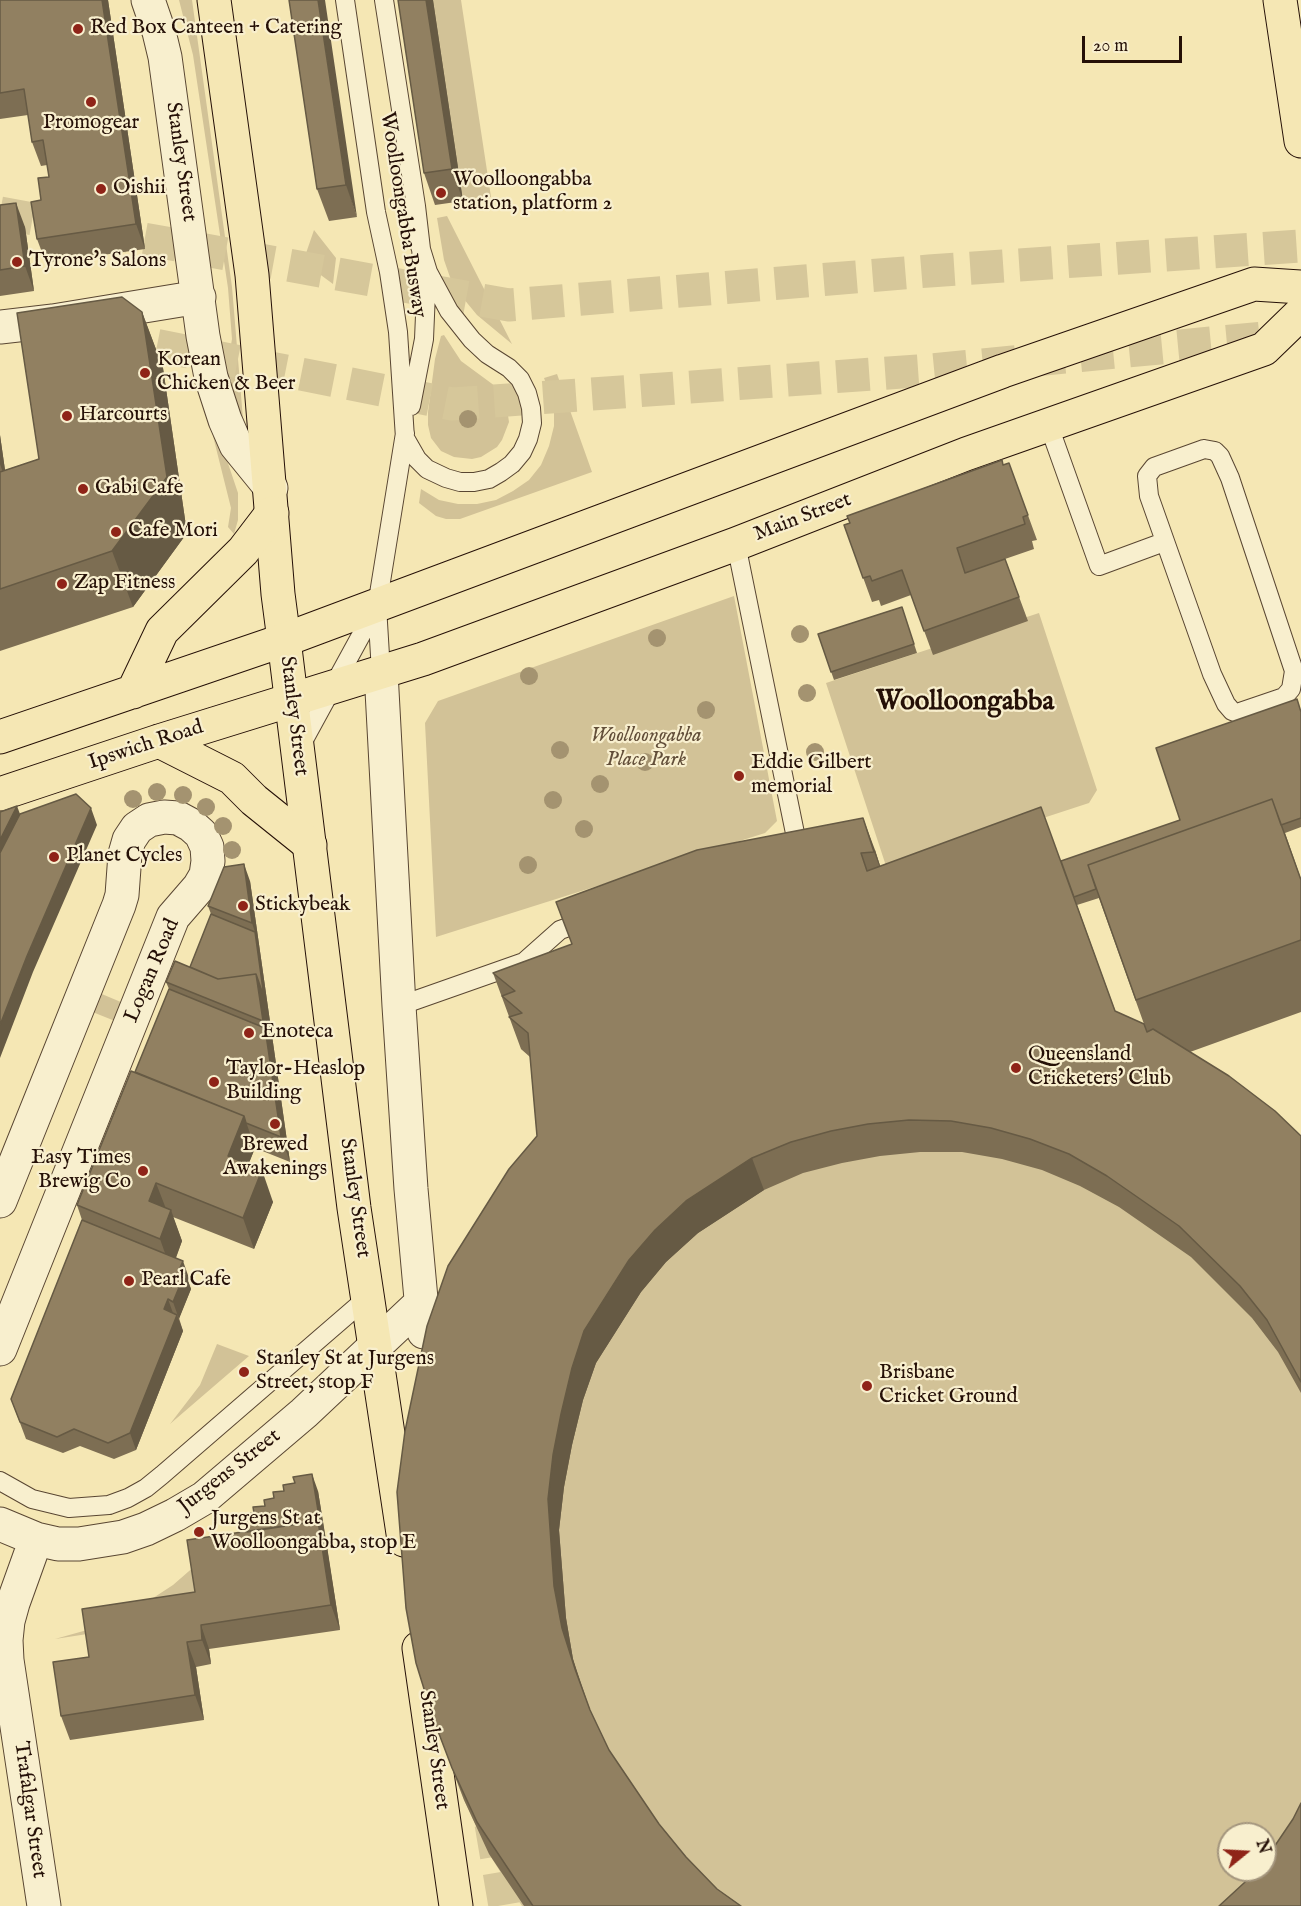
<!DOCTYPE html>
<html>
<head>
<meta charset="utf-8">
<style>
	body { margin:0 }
	#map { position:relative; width:1301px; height:1906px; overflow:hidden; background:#f5e7b4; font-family:"IM FELL English",serif }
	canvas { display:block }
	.north { position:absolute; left:1217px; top:1822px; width:60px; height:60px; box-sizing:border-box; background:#f8efce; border:2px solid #a4967e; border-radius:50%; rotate:72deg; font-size:16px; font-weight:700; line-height:24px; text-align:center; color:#251007 }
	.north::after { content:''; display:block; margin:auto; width:21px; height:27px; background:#8f2418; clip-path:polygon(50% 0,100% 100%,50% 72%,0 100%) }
	.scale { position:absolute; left:1082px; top:36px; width:100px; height:27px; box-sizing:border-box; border:3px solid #251007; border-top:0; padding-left:8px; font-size:18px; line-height:21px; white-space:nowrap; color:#251007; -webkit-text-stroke:4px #f8efce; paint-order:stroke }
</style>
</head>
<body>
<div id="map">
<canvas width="1301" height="1906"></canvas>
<div class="north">N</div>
<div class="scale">20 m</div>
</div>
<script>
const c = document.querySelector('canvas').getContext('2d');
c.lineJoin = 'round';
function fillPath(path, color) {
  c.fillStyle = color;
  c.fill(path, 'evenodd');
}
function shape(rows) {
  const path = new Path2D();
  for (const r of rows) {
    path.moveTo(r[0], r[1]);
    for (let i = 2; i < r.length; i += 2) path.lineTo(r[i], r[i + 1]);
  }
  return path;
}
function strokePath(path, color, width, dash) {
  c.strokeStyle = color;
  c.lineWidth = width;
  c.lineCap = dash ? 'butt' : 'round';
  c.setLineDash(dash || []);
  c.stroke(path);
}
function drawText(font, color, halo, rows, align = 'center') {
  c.font = font + ' "IM FELL English",serif';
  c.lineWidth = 4.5;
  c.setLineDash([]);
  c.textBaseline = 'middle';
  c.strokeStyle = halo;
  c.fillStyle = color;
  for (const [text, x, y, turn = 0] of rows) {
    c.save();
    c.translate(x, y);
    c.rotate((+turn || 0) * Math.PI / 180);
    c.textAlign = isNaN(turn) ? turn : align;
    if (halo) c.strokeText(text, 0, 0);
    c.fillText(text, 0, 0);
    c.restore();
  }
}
fillPath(shape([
	[179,0,192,0,232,287,244,431,222,378,227,368,232,339,228,288,193,55],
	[433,0,461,0,491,197,463,201],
	[447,216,512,344,477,315,463,298,451,280,444,260,437,218],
	[314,230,336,258,333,284,303,262],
	[444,335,461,361,495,386,506,402,509,422,502,440,497,447,481,457,472,459,454,457,441,451,431,438,428,425,428,412,435,359,441,336],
	[557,374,592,472,460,519,446,519,436,516,419,503,421,489,439,500,458,504,477,504,496,500,513,491,529,480,541,465,549,446,554,426,554,405,544,378],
	[210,410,238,493,238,520,234,534,228,527,231,508,210,424],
	[734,596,777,821,765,833,436,937,425,723,438,701],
	[1039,613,1097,790,1089,803,887,869,826,683],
	[1052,838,1127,1042,1301,1156,1301,1906,522,1906,489,1854,464,1800,444,1750,549,1168,540,1064,521,1049,526,1022,505,1005,583,976,568,933,708,881,875,850,886,884],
	[1229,1834,1265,1834,1265,1870,1229,1870],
	[97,992,128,1005,120,1023,90,1011],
	[217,1344,249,1356,170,1424,200,1385],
	[196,1565,204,1616,55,1639,87,1630,147,1602,173,1585]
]), '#d2c297');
strokePath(shape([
	[491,1824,505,1906]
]), '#d6c79a', 33, [33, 16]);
strokePath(shape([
	[0,213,509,305,929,271,1301,246],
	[109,336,452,404,930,370,1284,336]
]), '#d6c79a', 33, [33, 16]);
const service = shape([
	[345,0,376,212,389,272,398,332,405,438,417,459,427,469,446,478,460,482,474,482,489,479,501,472,512,464,522,452,528,439,532,423,531,408,527,393,520,379,509,368,487,354,472,340,449,311,428,272,420,246],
	[384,0,416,206,426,292,424,339,411,406],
	[1049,426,1099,566,1164,542],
	[1204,449,1215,451,1220,456,1230,478,1294,671,1291,689,1284,697,1237,713,1232,711,1226,704,1212,674,1149,496,1147,476,1154,467,1204,449],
	[736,544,797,843,786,847],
	[381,672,377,606,405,433],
	[300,747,377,606],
	[399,1006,524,962,560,930,588,920],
	[0,1481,32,1499,69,1508,109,1505,128,1498,146,1488,162,1475,368,1297]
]);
const minor = shape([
	[148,0,159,32,165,57,203,336,211,377,225,420,236,445,271,488],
	[0,327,53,321,199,297],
	[381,672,399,1006,411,1189,424,1332],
	[0,1201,119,905,122,895,125,854,129,840,137,828,149,820,164,817,178,818,191,825,201,834,207,847,208,861,206,875,199,887,173,917,0,1349],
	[0,1524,36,1539,58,1544,79,1544,123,1537,146,1529,175,1515,204,1498,304,1413,420,1304],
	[36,1539,13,1603,8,1621,6,1640,7,1660,44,1906]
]);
const primary = shape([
	[214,0,252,275,278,594,284,640,354,1208,404,1540],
	[1280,0,1301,141],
	[419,1648,456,1906]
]);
const trunk = shape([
	[133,692,162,631,243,551,272,513],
	[0,737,284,640,1003,371,1254,284,1301,287],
	[159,741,232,778,254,800,310,845],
	[0,794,159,741,423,659,736,544,966,454,1264,349,1301,313]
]);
strokePath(service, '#594632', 20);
strokePath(minor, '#594632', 35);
strokePath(primary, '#251007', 35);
strokePath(trunk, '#251007', 35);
strokePath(service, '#f8efce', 18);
strokePath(minor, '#f8efce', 33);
strokePath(primary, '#f5e7b4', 33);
strokePath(trunk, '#f5e7b4', 33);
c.fillStyle = '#a49370';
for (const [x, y] of [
	[468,419],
	[800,634],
	[657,638],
	[529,676],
	[807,693],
	[706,710],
	[560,750],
	[815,752],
	[645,762],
	[600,784],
	[157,792],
	[183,795],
	[133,799],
	[553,800],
	[206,807],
	[223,826],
	[584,829],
	[232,850],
	[528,865]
]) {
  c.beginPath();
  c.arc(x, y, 9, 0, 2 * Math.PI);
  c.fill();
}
fillPath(shape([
	[0,0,108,0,145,249,46,263,37,239,41,200,49,177,47,165,41,166,32,142,28,115,0,119],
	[289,0,357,217,329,221,317,189],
	[398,0,433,0,463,201,435,205,424,173],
	[0,205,25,227,34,291,0,296],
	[142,312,163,368,187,533,133,607,0,651,0,435,5,470,39,459],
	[1009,463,1037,540,1032,541,1034,549,1005,559,1028,621,933,655,911,595,881,606,879,600,872,602,844,525],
	[902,607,917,653,834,680,818,634],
	[1301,711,1301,827,1285,833,1301,879,1301,1012,1190,1052,1301,1136,1301,1393,1278,1352,1252,1318,1191,1257,1119,1207,1080,1186,1042,1170,1002,1159,962,1152,920,1152,880,1156,842,1163,803,1173,764,1190,698,1233,666,1262,641,1292,596,1363,583,1400,572,1445,564,1487,559,1530,566,1618,573,1659,590,1710,609,1750,659,1824,686,1857,717,1889,741,1906,524,1906,489,1854,464,1800,433,1718,537,1136,530,1057,521,1049,493,973,572,944,556,902,875,850,880,866,1068,881,1180,820],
	[1099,898,1144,1024,1115,1011,1077,905],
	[250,881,290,1162,255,1148,248,1165,273,1202,254,1249,173,1217,182,1241,176,1258,189,1278,188,1281,191,1289,179,1318,183,1331,136,1450,114,1459,80,1446,63,1453,26,1439,11,1399,82,1220,77,1205,135,1072,169,989,166,982,190,967,211,914,208,906],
	[318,1491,340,1630,209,1649,211,1664,196,1667,204,1720,70,1740,61,1716,89,1657,195,1592,247,1532,254,1513,265,1506]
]), '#7d6e53');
fillPath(shape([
	[102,0,108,0,145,249,136,224],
	[318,0,325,0,357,217,346,185],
	[426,0,433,0,463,201,452,169],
	[16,203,25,227,34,291,25,266],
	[142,312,163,368,187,533,133,607,112,551],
	[0,435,7,484,0,464],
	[17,806,26,830,0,882,0,840],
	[91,808,97,825,33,972,0,1058,0,1025,27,956],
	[863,818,875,850,886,884,874,852],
	[244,864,250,881,290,1162,281,1137,265,1028,263,1021,256,974,255,932,252,923],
	[244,1116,255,1148,239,1188,228,1156],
	[752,1158,764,1190,698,1233,666,1262,641,1292,596,1363,583,1400,572,1445,564,1487,559,1530,566,1618,573,1659,586,1701,575,1669,562,1628,554,1586,548,1499,553,1455,561,1414,572,1368,584,1331,629,1260,655,1230,686,1201],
	[262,1170,273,1202,254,1249,243,1218],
	[156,1183,168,1214,149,1201],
	[171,1210,182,1241,171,1270,160,1239],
	[183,1261,189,1278,188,1281,191,1289,179,1319,173,1302,179,1270],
	[168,1299,174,1316,164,1309],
	[177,1315,183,1331,136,1450,130,1433],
	[312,1474,318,1491,327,1546,321,1529],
	[318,1521,327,1546,340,1630,331,1605],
	[201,1625,209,1649,211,1664,202,1640],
	[187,1642,196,1667,204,1720,195,1695]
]), '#665a44');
const building = shape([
	[0,0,102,0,136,224,37,239,31,202,41,200,38,178,49,177,43,140,32,142,24,89,0,93,0,0],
	[289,0,318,0,346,185,317,189,289,0],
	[398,0,426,0,452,169,424,173,398,0],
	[16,203,25,266,0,270,0,205,16,203],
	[122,297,142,312,167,477,112,551,0,589,0,472,39,459,17,313,122,297],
	[1002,460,1003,465,1009,463,1028,515,1023,517,1025,524,957,548,965,573,1005,559,1019,597,924,631,902,570,872,581,870,576,863,578,844,525,850,523,847,516,1002,460],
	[902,607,914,644,831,672,818,634,902,607],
	[1297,699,1301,712,1301,818,1281,825,1272,799,1088,865,1096,889,1074,897,1061,861,1180,820,1156,748,1297,699],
	[76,794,91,808,27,956,0,1025,0,853,20,814,76,794],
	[1272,799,1301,880,1301,940,1136,1000,1088,865,1272,799],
	[17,806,0,840,0,812,17,806],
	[1041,807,1115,1011,1144,1024,1147,1032,1153,1029,1229,1076,1275,1111,1301,1136,1301,1382,1267,1320,1240,1286,1179,1226,1107,1176,1069,1154,1030,1139,991,1128,951,1121,909,1120,868,1124,831,1131,791,1142,752,1158,686,1201,655,1230,629,1260,584,1331,572,1368,561,1414,553,1455,548,1499,554,1586,562,1628,575,1669,590,1710,609,1750,659,1824,686,1857,717,1889,741,1906,533,1906,477,1822,452,1768,433,1718,416,1663,406,1608,397,1492,405,1431,427,1326,448,1266,509,1169,537,1136,528,1033,509,1017,522,1013,502,996,515,991,493,973,572,944,556,902,697,850,863,818,874,852,861,853,867,871,1041,807],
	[244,864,252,923,208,906,224,867,244,864],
	[211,914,255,932,264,997,256,974,218,979,190,967,211,914],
	[175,961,218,979,256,974,263,1021,166,982,175,961],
	[169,989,265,1028,281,1137,246,1123,244,1116,135,1072,169,989],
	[131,1071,244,1116,228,1156,262,1170,243,1218,156,1183,149,1201,171,1210,160,1239,77,1205,131,1071],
	[82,1220,183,1261,179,1270,185,1273,173,1302,168,1299,164,1309,177,1315,130,1433,108,1443,74,1429,57,1437,20,1422,11,1399,82,1220],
	[312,1474,321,1529,318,1521,247,1532,244,1514,254,1513,253,1507,265,1506,264,1500,274,1498,273,1492,284,1491,283,1485,295,1483,293,1477,312,1474],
	[318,1521,331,1605,201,1625,202,1640,187,1642,195,1695,61,1716,53,1662,89,1657,82,1609,195,1592,187,1540,318,1521],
	[1301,1803,1301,1906,1219,1906,1244,1883,1255,1870,1265,1870,1265,1859,1270,1853,1293,1819,1301,1803]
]);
fillPath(building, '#918061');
strokePath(building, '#665a44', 1.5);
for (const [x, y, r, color] of [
	[78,29,6,"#8f2418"],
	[91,102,6,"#8f2418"],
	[101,189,6,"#8f2418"],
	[441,193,6,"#8f2418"],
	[17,262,6,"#8f2418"],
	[145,373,6,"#8f2418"],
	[67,416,6,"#8f2418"],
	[83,489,6,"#8f2418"],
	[116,532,6,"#8f2418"],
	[62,584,6,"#8f2418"],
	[739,776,6,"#8f2418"],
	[54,857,6,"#8f2418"],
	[243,906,6,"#8f2418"],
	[249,1033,6,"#8f2418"],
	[1016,1068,6,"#8f2418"],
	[214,1082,6,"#8f2418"],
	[275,1124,6,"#8f2418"],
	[143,1171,6,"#8f2418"],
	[129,1281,6,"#8f2418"],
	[244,1372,6,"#8f2418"],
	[867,1386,6,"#8f2418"],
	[199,1532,6,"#8f2418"]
]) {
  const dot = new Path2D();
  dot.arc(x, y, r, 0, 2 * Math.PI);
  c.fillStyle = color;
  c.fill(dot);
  strokePath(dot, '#f8efce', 2);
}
drawText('21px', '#251007', '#f8efce', [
	["Red Box Canteen + Catering",90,29],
	["Promogear",91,124,"center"],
	["Woolloongabba",453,181],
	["station, platform 2",453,205],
	["Oishii",113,189],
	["Tyrone's Salons",29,262],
	["Korean",157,361],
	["Chicken & Beer",157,385],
	["Harcourts",79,416],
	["Gabi Cafe",95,489],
	["Cafe Mori",128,532],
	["Zap Fitness",74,584],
	["Eddie Gilbert",751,764],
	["memorial",751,788],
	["Planet Cycles",66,857],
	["Stickybeak",255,906],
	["Enoteca",261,1033],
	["Queensland",1028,1056],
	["Cricketers' Club",1028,1080],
	["Taylor-Heaslop",226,1070],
	["Building",226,1094],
	["Brewed",275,1146,"center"],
	["Awakenings",275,1170,"center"],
	["Easy Times",131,1159,"right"],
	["Brewig Co",131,1183,"right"],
	["Pearl Cafe",141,1281],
	["Stanley St at Jurgens",256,1360],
	["Street, stop F",256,1384],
	["Brisbane",879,1374],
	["Cricket Ground",879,1398],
	["Jurgens St at",211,1520],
	["Woolloongabba, stop E",211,1544]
], 'left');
drawText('21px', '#251007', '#f8efce', [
	["Stanley Street",180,162,82],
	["Woolloongabba Busway",402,215,81],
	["Main Street",803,518,-21],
	["Stanley Street",293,716,83],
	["Ipswich Road",146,746,-18],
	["Logan Road",153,971,-67],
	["Stanley Street",354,1198,82],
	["Jurgens Street",230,1472,-38],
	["Stanley Street",433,1750,82],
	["Trafalgar Street",29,1810,82]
]);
drawText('italic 21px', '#624e39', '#f8efce', [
	["Woolloongabba",646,737],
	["Place Park",646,761]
]);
drawText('bold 27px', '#251007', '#f8efce', [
	["Woolloongabba",965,703]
]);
</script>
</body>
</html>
